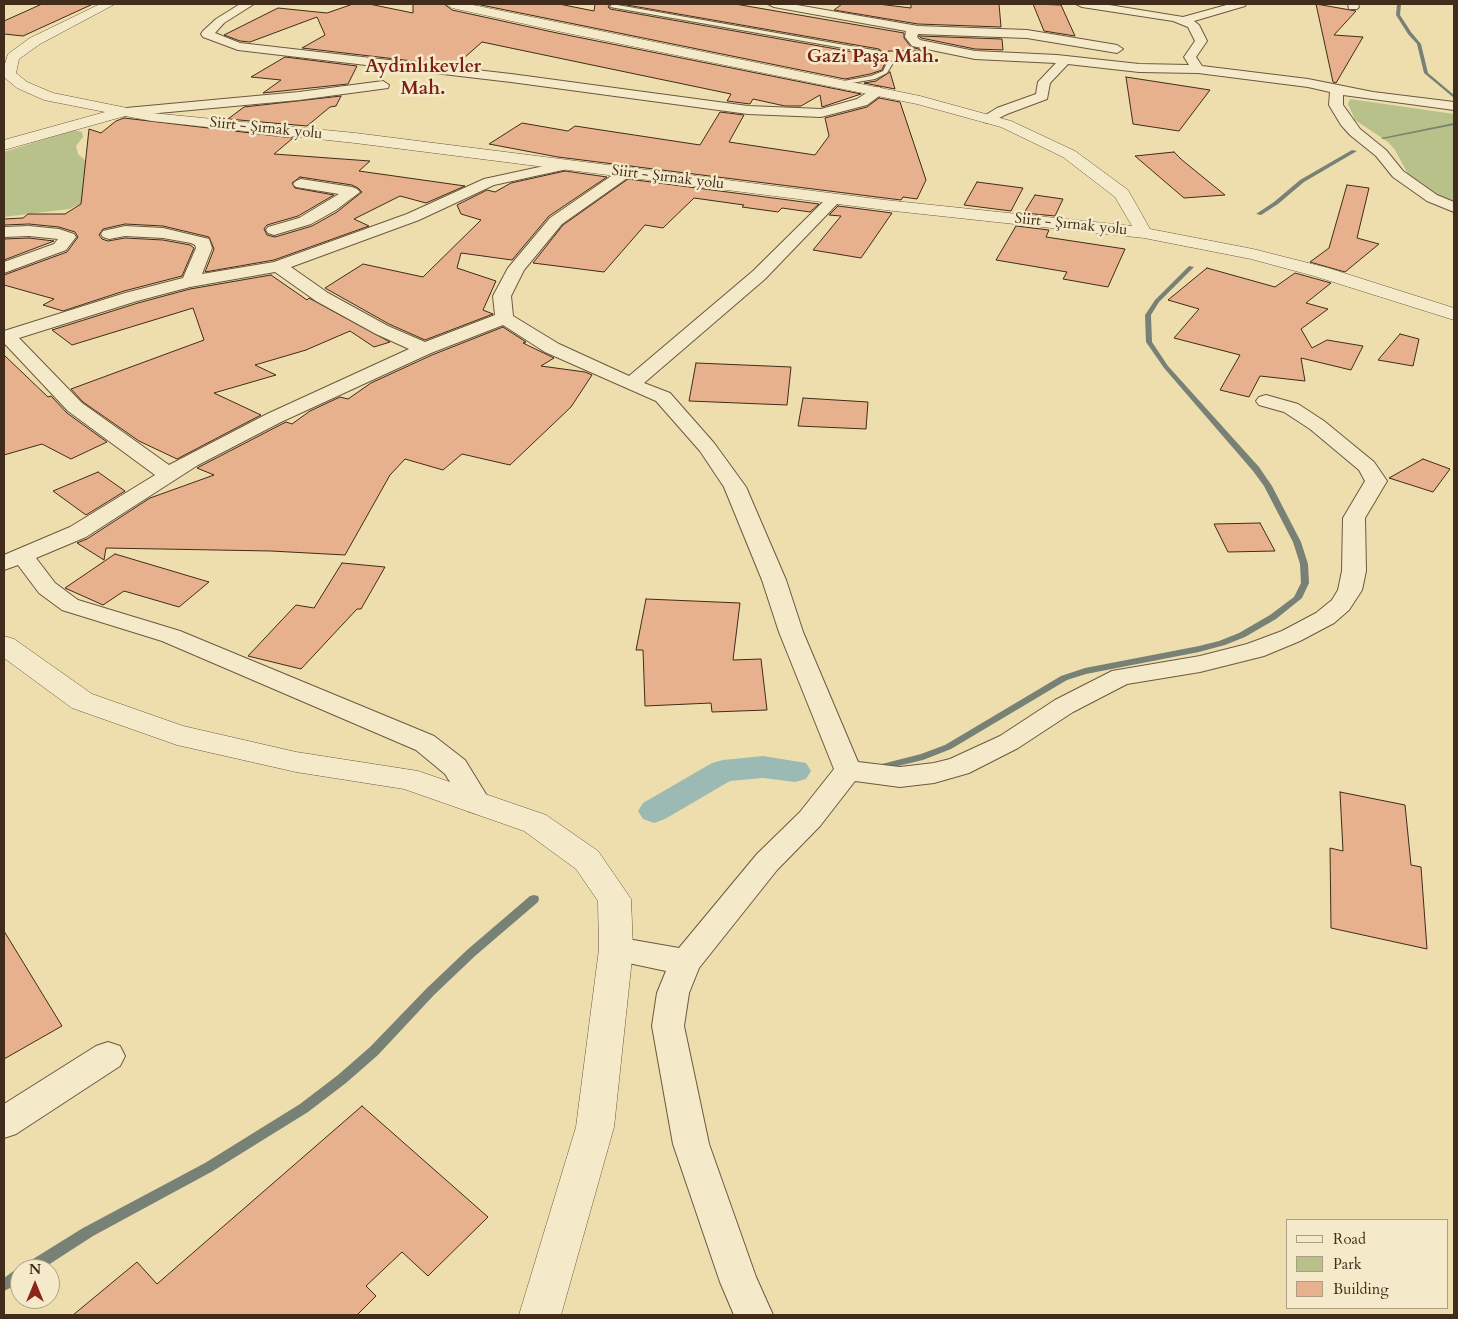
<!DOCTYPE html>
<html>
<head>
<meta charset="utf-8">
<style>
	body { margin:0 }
	#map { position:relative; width:1458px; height:1319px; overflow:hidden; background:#eedeae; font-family:Cardo,serif }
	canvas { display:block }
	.frame { position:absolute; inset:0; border:5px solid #412b1a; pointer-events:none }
	.legend { position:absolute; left:1286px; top:1219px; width:162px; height:90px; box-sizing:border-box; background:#f4eaca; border:1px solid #ac9e84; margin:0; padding:6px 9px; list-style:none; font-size:15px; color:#412b1a }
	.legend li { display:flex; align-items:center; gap:10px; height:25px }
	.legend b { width:25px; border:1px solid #ac9e84 }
	.north { position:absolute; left:10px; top:1259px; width:50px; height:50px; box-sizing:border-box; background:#f4eaca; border:1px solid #ac9e84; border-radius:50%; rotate:0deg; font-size:14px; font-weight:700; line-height:20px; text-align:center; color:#412b1a }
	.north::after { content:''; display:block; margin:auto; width:18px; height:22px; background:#8f2418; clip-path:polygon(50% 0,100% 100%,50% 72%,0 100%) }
</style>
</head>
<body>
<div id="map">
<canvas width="1458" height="1319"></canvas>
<div class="frame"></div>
<ul class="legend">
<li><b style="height:6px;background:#f4eaca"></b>Road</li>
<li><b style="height:14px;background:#b9c18a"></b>Park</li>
<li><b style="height:14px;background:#e7b18d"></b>Building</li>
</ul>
<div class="north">N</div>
</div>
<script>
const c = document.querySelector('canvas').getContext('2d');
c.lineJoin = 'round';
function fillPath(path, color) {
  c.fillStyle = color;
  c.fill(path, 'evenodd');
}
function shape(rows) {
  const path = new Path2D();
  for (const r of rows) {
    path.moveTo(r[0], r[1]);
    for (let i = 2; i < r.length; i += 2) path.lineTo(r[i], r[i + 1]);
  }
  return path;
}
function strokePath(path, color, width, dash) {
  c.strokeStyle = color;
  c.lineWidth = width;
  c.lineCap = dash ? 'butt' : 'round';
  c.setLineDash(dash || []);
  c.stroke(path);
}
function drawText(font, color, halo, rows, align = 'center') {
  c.font = font + ' Cardo,serif';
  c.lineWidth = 5;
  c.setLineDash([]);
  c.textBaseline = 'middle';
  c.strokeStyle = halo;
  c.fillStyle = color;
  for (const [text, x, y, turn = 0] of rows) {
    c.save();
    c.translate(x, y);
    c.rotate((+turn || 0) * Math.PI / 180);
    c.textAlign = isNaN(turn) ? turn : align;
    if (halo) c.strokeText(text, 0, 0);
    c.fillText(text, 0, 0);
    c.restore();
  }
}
fillPath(shape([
	[1350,99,1454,114,1454,201,1443,198,1409,176,1395,150,1388,142,1355,120,1348,104],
	[74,130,82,132,83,137,76,146,78,154,86,161,83,203,69,209,4,217,4,152]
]), '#b9c18a');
fillPath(shape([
	[1397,4,1401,4,1400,15,1411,32,1421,44,1428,73,1454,95,1454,98,1424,73,1417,44,1408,34,1396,15,1397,4],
	[1454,123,1454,125,1383,139,1381,138,1454,123],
	[1352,150,1357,151,1304,182,1278,204,1261,215,1256,214,1274,202,1300,180,1352,150],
	[1189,266,1194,267,1159,302,1151,315,1152,342,1168,366,1259,467,1272,486,1301,542,1308,564,1309,583,1302,598,1276,619,1245,637,1225,645,1199,652,1086,674,1067,680,951,749,923,760,881,770,878,769,876,767,878,765,921,754,945,745,1061,676,1085,668,1199,646,1219,641,1239,633,1270,615,1294,597,1301,583,1300,564,1293,542,1264,486,1253,471,1164,368,1146,342,1145,315,1155,300,1189,266],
	[534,895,538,896,539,899,538,902,475,956,434,995,378,1055,346,1083,308,1112,213,1171,93,1236,42,1269,23,1269,25,1264,83,1228,205,1163,300,1104,338,1075,370,1047,426,989,467,950,530,896,534,895],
	[20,1269,20,1283,4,1291,4,1278,15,1270,20,1269,21,1269,20,1269]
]), '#788176');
fillPath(shape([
	[763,756,806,763,811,771,806,779,795,782,763,778,730,781,665,819,654,823,643,819,638,811,643,803,712,763,723,760,763,756]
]), '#9cbab4');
const building = shape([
	[42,4,93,4,23,36,4,34,4,21,42,4],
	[353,4,369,4,413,13,413,4,444,4,452,10,557,33,861,94,822,107,820,95,801,106,785,106,753,99,750,104,727,101,731,94,482,42,455,66,302,48,325,35,317,17,250,42,240,41,224,35,278,8,327,13,353,4],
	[476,4,559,4,594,11,595,4,610,4,608,7,610,9,876,56,885,63,882,70,870,74,845,79,476,4],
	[621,4,735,4,904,33,904,38,911,47,926,51,888,51,887,56,879,49,621,4],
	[842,4,878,4,911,8,911,4,999,4,1001,27,918,24,834,10,842,4],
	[1033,4,1061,5,1075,36,1044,31,1033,4],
	[1316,4,1356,11,1334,35,1363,37,1336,83,1333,82,1316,4],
	[919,36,1002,39,1003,50,975,49,921,38,919,36],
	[285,57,357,66,348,84,263,93,281,80,251,77,285,57],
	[890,72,895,89,864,83,876,81,890,72],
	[1126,77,1210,90,1179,131,1133,124,1126,77],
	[341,96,336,106,330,107,307,126,228,119,244,107,341,96],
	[879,98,900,102,926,180,917,199,903,197,901,200,885,198,558,157,489,144,522,123,568,131,575,126,700,145,720,112,744,115,729,142,815,155,829,136,825,118,867,107,879,98],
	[124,118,293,138,274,154,370,161,359,171,465,186,426,203,400,196,354,219,369,226,274,260,205,272,214,249,209,237,163,226,125,224,103,229,99,235,102,239,108,241,125,238,163,240,190,245,194,248,182,276,124,291,63,311,43,305,54,299,4,285,4,275,67,252,78,237,75,232,59,227,29,224,4,225,4,219,23,218,28,214,65,214,81,204,89,129,101,133,116,121,124,118],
	[300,177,352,185,358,188,362,192,337,212,312,226,275,237,267,235,264,229,267,225,298,216,334,195,295,188,292,183,300,177],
	[1174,152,1182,160,1225,195,1184,198,1135,156,1174,152],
	[565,171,607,177,549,216,512,260,461,253,457,268,496,281,483,310,493,314,425,340,389,324,325,288,363,264,423,277,481,220,461,214,457,205,487,190,495,192,511,183,565,171],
	[628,179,819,204,810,212,782,208,778,212,742,207,744,205,694,198,663,228,645,225,604,272,533,263,563,225,628,179],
	[977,182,1023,188,1011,211,964,205,977,182],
	[1347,185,1369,188,1357,238,1379,244,1345,272,1310,262,1329,248,1347,185],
	[1035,195,1063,199,1055,216,1024,213,1035,195],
	[838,206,892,213,861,258,813,250,841,216,829,215,838,206],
	[1016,226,1049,230,1046,237,1125,249,1108,287,1063,279,1067,272,996,260,1016,226],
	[29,238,54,241,4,260,4,239,29,238],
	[1207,268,1275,287,1295,273,1331,283,1306,303,1328,309,1301,329,1312,348,1327,340,1363,346,1351,370,1301,358,1305,381,1260,376,1249,397,1220,390,1240,355,1174,338,1199,309,1168,300,1207,268],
	[271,275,307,300,309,298,390,342,374,347,350,331,306,350,255,365,276,375,214,393,261,415,177,459,139,441,83,402,71,389,204,340,193,308,72,345,52,330,138,303,190,289,271,275],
	[503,327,526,342,523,343,554,358,541,366,585,372,592,375,571,407,510,465,462,454,443,470,405,459,390,475,345,555,271,551,106,548,104,560,77,543,87,539,150,498,214,475,197,468,282,424,286,422,292,424,310,411,340,397,348,399,371,383,432,355,503,327],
	[1400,334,1419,339,1413,366,1378,360,1400,334],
	[4,355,48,397,51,396,67,413,107,442,71,459,42,444,4,455,4,355],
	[696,363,791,367,787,405,689,401,696,363],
	[803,398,868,402,866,429,798,426,803,398],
	[1423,459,1450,469,1433,492,1389,478,1423,459],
	[98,472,125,491,86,515,53,491,98,472],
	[1260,523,1275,551,1228,552,1214,524,1260,523],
	[115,554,209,582,179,607,124,591,103,605,65,588,115,554],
	[342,563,385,567,361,609,357,609,301,669,248,656,296,605,314,608,342,563],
	[646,599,740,603,733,660,761,659,767,710,712,712,711,703,645,706,643,650,636,650,646,599],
	[1340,792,1405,805,1411,865,1421,867,1427,949,1331,928,1330,848,1343,851,1340,792],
	[4,931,62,1026,4,1059,4,931],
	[362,1106,488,1217,428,1276,402,1252,366,1286,376,1296,357,1315,73,1315,137,1262,157,1284,362,1106]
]);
fillPath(building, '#e7b18d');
strokePath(building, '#412b1a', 1);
const service = shape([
	[612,4,879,51,893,63,887,73,875,79,840,85,837,83,838,82,871,76,883,71,887,63,877,54,610,7,612,4]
]);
const minor = shape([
	[240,4,254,4,224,23,215,33,240,43,511,74,748,106,821,109,857,99,874,88,879,87,886,91,867,105,821,117,748,114,511,82,238,50,203,37,201,34,203,31,216,19,240,4],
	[768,4,791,4,918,26,1027,30,1117,45,1123,49,1117,53,1027,38,918,34,917,37,920,40,975,51,1057,55,1139,64,1189,65,1184,57,1195,41,1188,27,1173,21,1082,7,1076,4,1103,4,1183,17,1230,4,1246,4,1245,6,1194,21,1199,25,1207,41,1196,57,1202,66,1308,79,1373,92,1454,102,1454,110,1343,95,1343,105,1360,129,1386,150,1403,171,1437,195,1454,202,1454,212,1427,201,1393,177,1376,156,1350,135,1341,125,1329,105,1330,92,1308,87,1198,73,1139,72,1068,64,1050,83,1047,99,1007,114,989,123,984,122,982,119,984,116,997,108,1036,94,1038,82,1056,63,975,59,912,46,905,37,906,31,774,7,768,4],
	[1348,4,1358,4,1359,7,1357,9,1349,9,1348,4],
	[383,81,389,85,388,88,299,100,126,116,119,112,126,108,299,92,383,81],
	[567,161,572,162,574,165,572,168,494,185,419,220,291,267,328,293,388,326,425,342,495,315,493,296,508,268,550,218,620,170,630,170,632,173,630,176,562,224,524,270,511,296,513,316,559,344,629,376,753,271,829,196,839,196,842,199,839,202,765,279,644,383,670,393,714,443,746,487,786,580,803,632,858,762,900,767,934,763,950,759,1000,736,1055,700,1112,671,1200,656,1247,644,1282,631,1316,613,1332,600,1338,590,1342,571,1343,518,1365,481,1359,470,1310,429,1284,412,1259,405,1256,401,1259,397,1266,395,1298,404,1324,421,1374,462,1387,481,1365,518,1366,571,1362,590,1349,610,1334,623,1300,641,1264,656,1200,672,1127,684,1073,712,1018,748,969,773,934,783,900,787,855,781,820,826,777,870,699,968,689,993,684,1026,709,1144,756,1277,773,1315,734,1315,720,1282,673,1144,652,1026,657,993,666,971,605,958,600,949,605,940,616,937,679,948,757,854,800,812,834,769,779,632,762,580,724,487,700,451,656,401,545,352,503,325,431,353,281,422,198,465,86,537,36,558,55,583,78,600,180,631,434,736,465,760,492,804,488,811,478,814,468,811,445,774,416,750,162,641,62,610,39,593,18,565,4,570,4,555,70,527,155,475,68,411,4,343,4,331,125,293,183,278,196,248,195,245,191,243,163,238,125,236,109,239,103,237,101,234,103,231,125,226,163,228,209,239,212,248,202,274,274,262,407,214,484,179,567,161],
	[275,272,316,301,376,334,409,349,267,414,169,465,82,403,19,338,137,301,190,287,275,272],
	[301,179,352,187,357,189,360,192,336,210,311,224,274,235,268,233,266,230,268,227,299,218,339,194,296,187,293,184,296,181,301,179],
	[29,226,59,229,74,234,76,237,66,250,4,273,4,262,54,244,58,239,29,236,4,237,4,227,29,226],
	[108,1042,120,1046,125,1056,120,1066,16,1134,4,1138,4,1104,96,1046,108,1042]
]);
const tertiary = shape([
	[100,4,115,4,40,44,19,59,16,73,27,82,53,93,152,113,355,133,885,200,1132,226,1115,197,1063,157,1001,127,917,104,557,31,452,8,446,4,468,4,920,96,1011,121,1075,151,1128,190,1150,229,1253,249,1328,268,1454,308,1454,320,1314,276,1251,259,1144,238,885,210,355,143,152,121,125,116,4,150,4,140,105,112,44,100,17,88,4,77,4,67,8,54,30,38,100,4],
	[4,636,14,639,92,694,183,726,296,752,418,771,546,815,598,851,631,899,633,949,614,1127,561,1315,519,1315,576,1127,599,949,598,901,576,869,524,831,404,789,296,772,177,745,72,708,4,658,4,636]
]);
strokePath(service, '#6c583f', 2);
strokePath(minor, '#6c583f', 2);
strokePath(tertiary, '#6c583f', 1);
fillPath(service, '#f4eaca');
fillPath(minor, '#f4eaca');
fillPath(tertiary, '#f4eaca');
drawText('15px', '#412b1a', '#f4eaca', [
	["Siirt - Şırnak yolu",266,129,6],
	["Siirt - Şırnak yolu",668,178,7],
	["Siirt - Şırnak yolu",1071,225,6]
]);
drawText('bold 19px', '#7a1f14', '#f4eaca', [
	["Gazi Paşa Mah.",873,58],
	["Aydınlıkevler",423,68],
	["Mah.",423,90]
]);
</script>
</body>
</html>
